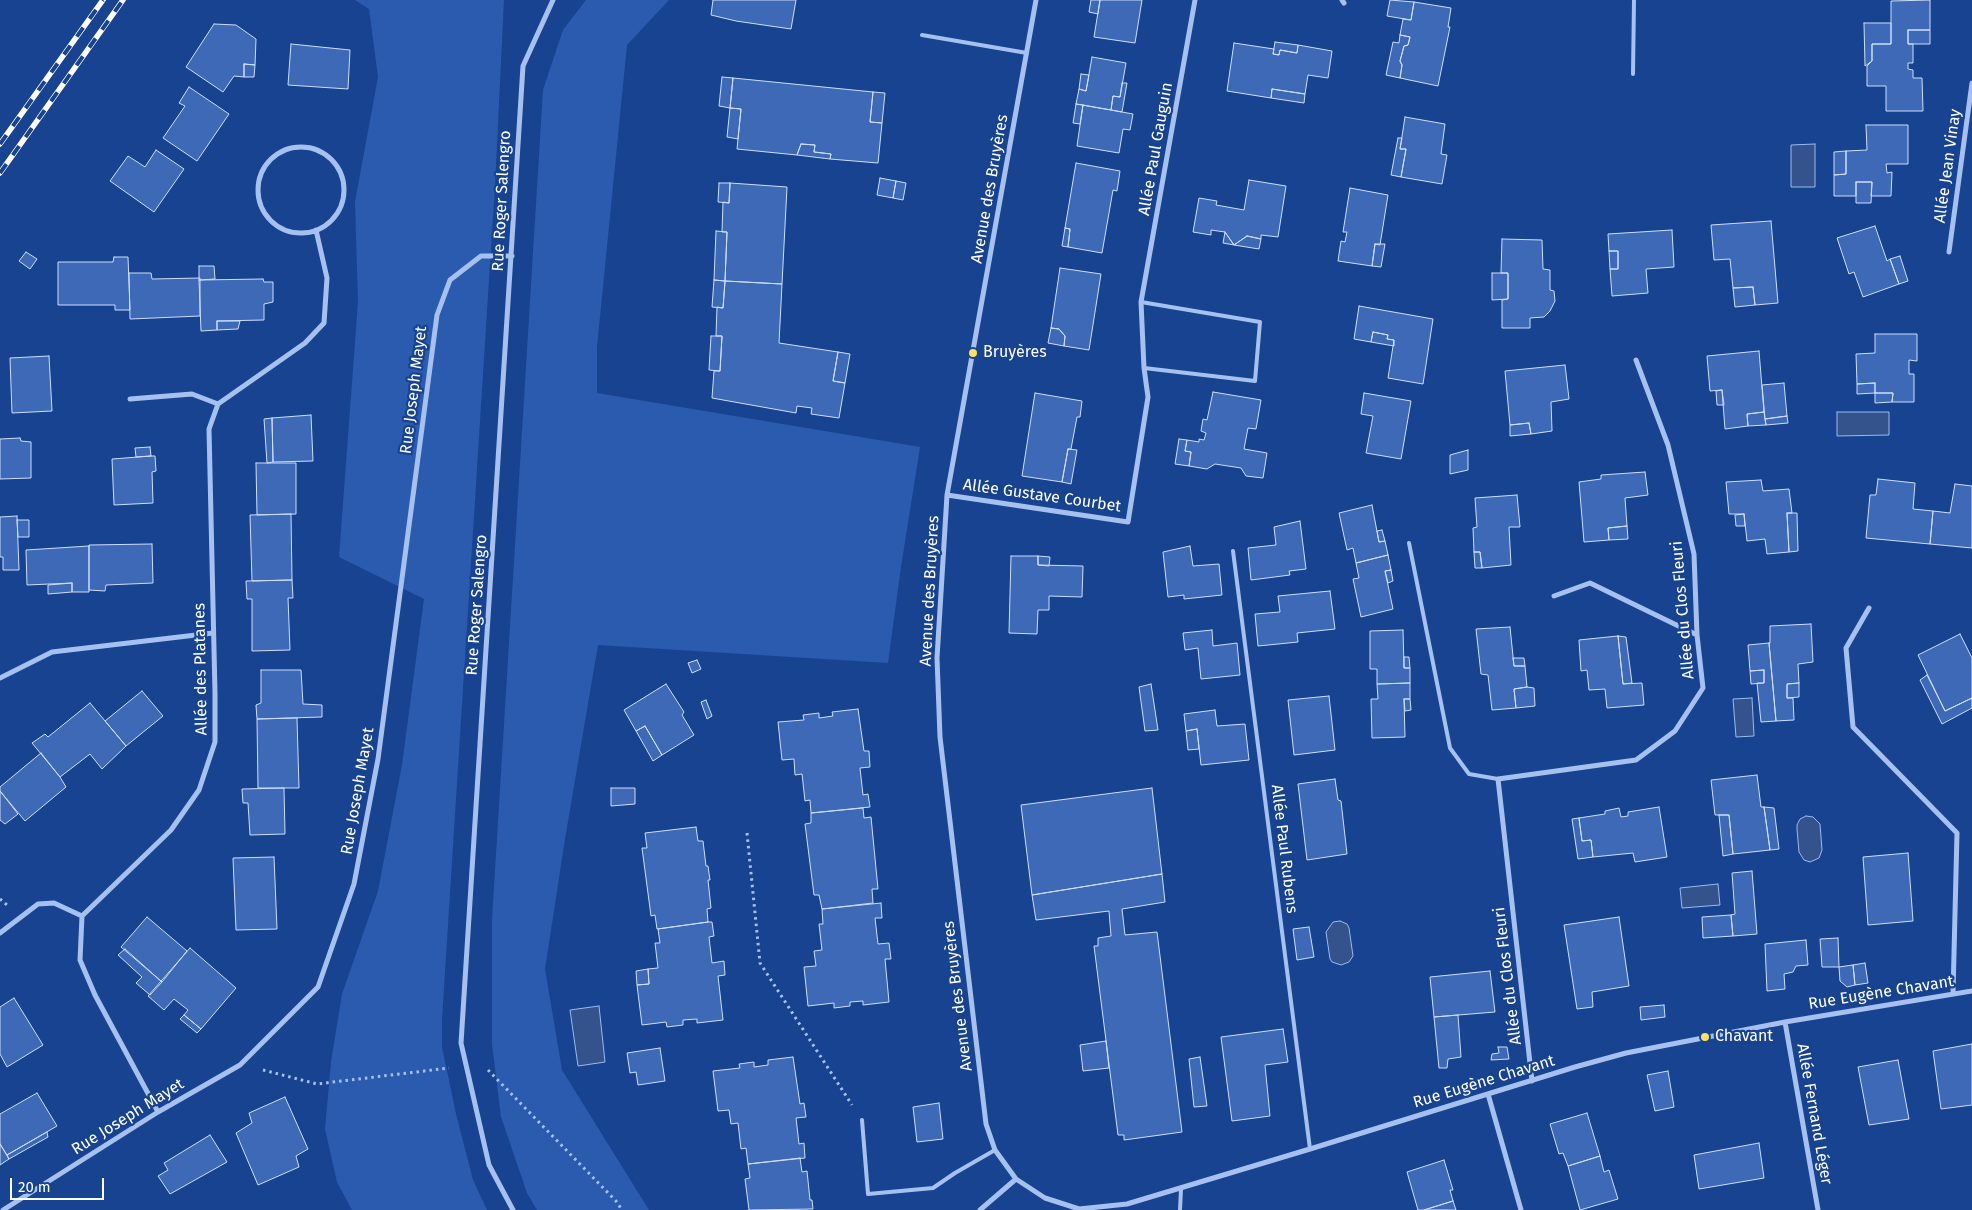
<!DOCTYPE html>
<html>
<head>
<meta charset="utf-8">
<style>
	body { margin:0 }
	#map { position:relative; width:1972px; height:1210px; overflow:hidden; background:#184390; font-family:"Fira Sans",sans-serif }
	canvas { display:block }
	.scale { position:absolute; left:10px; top:1178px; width:94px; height:22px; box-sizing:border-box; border:2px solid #fff; border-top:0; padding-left:6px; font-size:15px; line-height:18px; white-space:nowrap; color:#fff; -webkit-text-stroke:4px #184390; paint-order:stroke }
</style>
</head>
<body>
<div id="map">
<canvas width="1972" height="1210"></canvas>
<div class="scale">20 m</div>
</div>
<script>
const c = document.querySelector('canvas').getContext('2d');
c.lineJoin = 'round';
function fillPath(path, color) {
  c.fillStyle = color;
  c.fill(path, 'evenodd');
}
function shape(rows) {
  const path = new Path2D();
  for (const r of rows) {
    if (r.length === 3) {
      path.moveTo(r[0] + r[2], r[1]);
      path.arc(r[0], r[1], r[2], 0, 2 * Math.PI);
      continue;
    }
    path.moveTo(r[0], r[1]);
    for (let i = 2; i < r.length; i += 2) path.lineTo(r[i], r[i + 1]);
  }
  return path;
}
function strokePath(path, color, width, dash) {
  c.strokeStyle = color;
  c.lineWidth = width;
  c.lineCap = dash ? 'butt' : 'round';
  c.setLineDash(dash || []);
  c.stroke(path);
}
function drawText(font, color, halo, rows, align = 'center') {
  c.font = font + ' "Fira Sans",sans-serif';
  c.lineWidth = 4.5;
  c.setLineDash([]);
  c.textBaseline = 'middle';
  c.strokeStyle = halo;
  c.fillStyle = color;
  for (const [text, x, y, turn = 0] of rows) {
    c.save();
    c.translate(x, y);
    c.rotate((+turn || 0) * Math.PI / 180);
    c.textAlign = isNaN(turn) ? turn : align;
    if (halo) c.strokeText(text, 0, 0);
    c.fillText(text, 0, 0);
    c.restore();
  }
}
fillPath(shape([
	[355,0,504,0,495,185,442,1019,442,1047,456,1114,473,1180,487,1210,352,1210,337,1182,325,1129,331,1062,342,994,378,891,402,765,424,599,339,557,358,302,355,202,378,77,369,9],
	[586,0,669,0,627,45,597,347,597,393,920,447,901,567,888,663,598,645,565,839,545,969,562,1070,649,1210,537,1210,527,1193,501,1117,492,1044,492,919,543,90,563,30]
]), '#2b5baf');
const water = shape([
	[1815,144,1815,187,1791,187,1791,145,1815,144],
	[1837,412,1889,412,1889,435,1837,436,1837,412],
	[1752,698,1754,736,1736,737,1733,699,1752,698],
	[1806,816,1813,817,1820,824,1822,850,1819,858,1810,862,1804,860,1799,852,1797,829,1797,825,1800,819,1806,816],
	[1718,884,1720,905,1682,908,1680,888,1718,884],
	[1340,921,1347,924,1349,928,1353,956,1349,962,1341,965,1332,962,1330,959,1326,932,1333,922,1340,921],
	[599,1006,605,1062,578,1066,570,1010,599,1006]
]);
fillPath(water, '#34528c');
strokePath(water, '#99bbf2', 1);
const building = shape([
	[713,0,796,0,791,29,736,21,711,15,713,0],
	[1091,0,1100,0,1098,14,1089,12,1091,0],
	[1100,0,1142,0,1135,43,1094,37,1100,0],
	[1390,0,1414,2,1411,20,1387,16,1390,0],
	[1930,0,1930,30,1908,30,1908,44,1913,44,1913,63,1908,63,1908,69,1913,70,1913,78,1922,78,1923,111,1886,111,1886,86,1867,86,1867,66,1872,61,1872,44,1891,44,1891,1,1930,0],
	[1414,2,1451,8,1448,27,1450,27,1438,86,1400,78,1402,65,1400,61,1404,46,1408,45,1410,37,1400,35,1403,19,1411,20,1414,2],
	[1864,23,1891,23,1891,44,1872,44,1872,61,1865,66,1864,23],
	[214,24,236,25,256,39,255,65,244,64,244,77,234,76,223,92,186,67,214,24],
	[1908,30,1930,30,1930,44,1908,44,1908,30],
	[1400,35,1410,37,1408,45,1404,46,1400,61,1402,65,1400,78,1386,75,1393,42,1399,43,1400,35],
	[1275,42,1298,45,1297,53,1280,50,1279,55,1273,54,1275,42],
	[1234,43,1274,49,1273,54,1279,55,1280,50,1297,53,1298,45,1332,51,1328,78,1308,75,1305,94,1272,89,1271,98,1227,91,1234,43],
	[291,44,350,50,348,89,288,85,291,44],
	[1092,57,1126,63,1120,97,1113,96,1111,110,1076,104,1079,89,1086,91,1092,57],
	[244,64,255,65,254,77,244,77,244,64],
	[1081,74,1089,75,1086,91,1079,89,1081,74],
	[722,77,733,78,730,108,719,106,722,77],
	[733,78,873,92,870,122,882,123,878,163,830,159,831,154,814,152,815,145,801,144,797,155,737,149,741,109,730,108,733,78],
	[1122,83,1127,83,1122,112,1111,110,1113,96,1120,97,1122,83],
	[189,87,229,114,197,161,163,138,185,106,179,103,189,87],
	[1272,89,1305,94,1304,103,1271,98,1272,89],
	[873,92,885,93,882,123,870,122,873,92],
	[1076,104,1083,105,1080,124,1073,123,1076,104],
	[1083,105,1133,114,1130,130,1123,129,1119,153,1077,146,1083,105],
	[730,108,741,109,738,139,727,137,730,108],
	[1405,117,1445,124,1441,154,1447,155,1442,184,1401,177,1406,149,1400,149,1405,117],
	[1866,125,1908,125,1908,164,1886,164,1887,173,1892,172,1891,196,1871,196,1872,182,1856,182,1856,196,1834,196,1834,175,1846,174,1846,151,1867,150,1866,125],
	[1398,138,1402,138,1400,149,1406,149,1401,177,1391,175,1398,138],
	[801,144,815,145,814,152,831,154,830,159,797,155,801,144],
	[156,150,184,169,154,212,110,181,128,156,145,167,156,150],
	[1846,151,1846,174,1834,175,1834,152,1846,151],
	[1076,163,1120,171,1117,191,1113,190,1102,253,1068,247,1070,229,1065,228,1076,163],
	[880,178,896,181,893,198,877,195,880,178],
	[1249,180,1286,186,1278,237,1261,235,1261,239,1247,236,1234,245,1225,232,1211,230,1211,235,1193,232,1199,198,1217,201,1216,205,1244,210,1249,180],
	[896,181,906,183,903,200,893,198,896,181],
	[1856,182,1872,182,1871,203,1856,203,1856,182],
	[719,183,730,183,729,203,718,202,719,183],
	[730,183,787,187,782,284,725,281,727,232,722,232,723,202,729,203,730,183],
	[1350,188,1388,195,1380,245,1375,244,1372,266,1338,261,1341,241,1345,242,1347,232,1343,232,1350,188],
	[1771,221,1778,303,1755,305,1753,287,1733,288,1730,259,1714,260,1711,225,1771,221],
	[1875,226,1887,261,1890,259,1899,284,1863,297,1854,272,1849,274,1837,238,1875,226],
	[1065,228,1070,229,1068,247,1062,246,1065,228],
	[1672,230,1674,267,1646,269,1648,293,1612,296,1610,269,1618,269,1618,251,1609,251,1608,234,1672,230],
	[716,231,727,232,725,281,714,280,716,231],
	[1225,232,1234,245,1223,243,1225,232],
	[1247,236,1261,239,1259,249,1234,245,1247,236],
	[1502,239,1542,240,1543,269,1550,270,1550,290,1554,291,1555,301,1550,311,1544,317,1530,318,1530,328,1502,328,1502,300,1508,299,1508,273,1501,273,1502,239],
	[1375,244,1385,244,1381,267,1372,266,1375,244],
	[1609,251,1618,251,1618,269,1610,269,1609,251],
	[26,252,37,259,30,269,19,261,26,252],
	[1900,256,1908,281,1899,284,1890,259,1900,256],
	[114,257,128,257,130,310,115,310,115,305,58,305,58,262,113,262,114,257],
	[199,266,214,266,215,279,199,280,199,266],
	[1060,268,1101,274,1089,350,1064,346,1065,336,1059,329,1051,328,1060,268],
	[129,273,151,273,152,279,200,278,200,316,130,319,129,273],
	[1492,273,1508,273,1508,299,1492,300,1492,273],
	[263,279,264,282,273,282,273,302,264,304,264,320,217,321,217,330,201,331,199,280,263,279],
	[714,280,725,281,723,308,712,307,714,280],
	[725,281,782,284,779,343,838,352,833,381,845,383,839,418,811,414,812,408,797,406,796,413,712,398,714,371,720,371,722,336,716,336,717,307,723,308,725,281],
	[1753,287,1755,305,1735,307,1733,288,1753,287],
	[1359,306,1433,319,1423,384,1388,378,1394,340,1387,339,1388,335,1373,332,1371,342,1354,339,1359,306],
	[217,321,240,321,238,329,217,330,217,321],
	[1051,328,1059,329,1065,336,1064,346,1048,343,1051,328],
	[1373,332,1388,335,1387,339,1394,340,1394,346,1371,342,1373,332],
	[1875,334,1917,334,1917,361,1909,360,1909,374,1914,374,1914,402,1892,402,1893,393,1875,393,1875,383,1857,384,1856,354,1875,353,1875,334],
	[711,336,722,336,720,371,709,370,711,336],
	[1759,351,1764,412,1747,414,1748,426,1725,429,1722,390,1710,391,1707,356,1759,351],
	[838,352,850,354,845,383,833,381,838,352],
	[49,356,52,411,12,413,10,358,49,356],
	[1565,365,1569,399,1551,402,1552,431,1531,434,1529,423,1510,425,1505,371,1565,365],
	[1784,383,1787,416,1765,419,1762,385,1784,383],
	[1875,383,1875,393,1857,394,1857,384,1875,383],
	[1722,390,1724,405,1717,405,1716,391,1722,390],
	[1213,392,1261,400,1256,429,1248,428,1244,449,1267,453,1263,478,1246,476,1241,468,1215,464,1207,469,1189,466,1191,452,1185,451,1187,440,1199,442,1199,439,1204,440,1206,433,1201,431,1203,419,1207,420,1213,392],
	[1035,393,1082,401,1080,417,1077,417,1071,449,1068,449,1062,482,1022,476,1035,393],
	[1364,393,1411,401,1401,459,1366,453,1373,416,1361,414,1364,393],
	[1875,393,1893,393,1892,402,1875,403,1875,393],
	[1764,412,1766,425,1748,426,1747,414,1764,412],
	[311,415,313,461,273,462,272,418,311,415],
	[1787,416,1788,423,1766,425,1765,419,1787,416],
	[272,418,273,462,267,463,264,419,272,418],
	[1529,423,1531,434,1510,436,1510,425,1529,423],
	[20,438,21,441,31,442,31,478,0,479,0,439,20,438],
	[1179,439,1187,440,1185,451,1191,452,1189,466,1175,464,1179,439],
	[150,447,151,456,136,457,135,448,150,447],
	[1068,449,1077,450,1071,484,1062,482,1068,449],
	[1468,450,1468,470,1450,474,1450,455,1468,450],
	[151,456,155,456,156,471,152,472,153,503,114,505,112,459,151,456],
	[256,463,296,463,296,514,257,515,256,463],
	[1645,472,1648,495,1625,498,1627,526,1608,528,1609,540,1584,542,1579,482,1601,479,1601,475,1645,472],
	[1878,479,1915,483,1913,509,1933,511,1930,544,1866,538,1870,495,1876,495,1878,479],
	[1761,480,1763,491,1789,489,1792,513,1787,513,1789,552,1767,554,1765,539,1747,541,1744,514,1729,514,1726,482,1761,480],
	[1955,484,1972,486,1972,548,1930,544,1933,511,1950,513,1955,484],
	[1517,495,1520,527,1509,527,1511,565,1482,568,1480,552,1474,552,1473,528,1477,527,1475,498,1517,495],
	[1372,505,1379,542,1385,541,1388,555,1356,563,1353,548,1347,550,1339,513,1372,505],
	[1787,513,1797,513,1798,551,1789,552,1787,513],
	[291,514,292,580,252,581,250,515,291,514],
	[1744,514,1745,526,1736,526,1735,515,1744,514],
	[17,516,19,570,3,570,3,557,0,557,0,517,17,516],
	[17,520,29,520,29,537,18,537,17,520],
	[1300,521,1306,569,1289,571,1290,575,1251,580,1248,548,1276,545,1274,527,1300,521],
	[1627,526,1628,539,1609,540,1608,528,1627,526],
	[1382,530,1385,541,1379,542,1377,531,1382,530],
	[152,544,153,583,106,585,105,591,89,590,89,545,152,544],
	[89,546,89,592,72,592,72,583,27,585,26,550,89,546],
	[1190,546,1193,566,1219,564,1222,595,1184,599,1184,595,1168,597,1163,552,1190,546],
	[1474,552,1480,552,1482,568,1475,568,1474,552],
	[1388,555,1391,570,1385,571,1393,609,1361,617,1353,579,1359,578,1356,563,1388,555],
	[1011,556,1038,556,1038,565,1083,566,1082,597,1049,596,1049,610,1038,610,1037,634,1009,633,1011,556],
	[1038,556,1050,557,1049,566,1038,565,1038,556],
	[1391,570,1393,581,1388,583,1385,571,1391,570],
	[292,580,293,598,288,598,290,650,252,651,252,599,247,599,246,581,292,580],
	[72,583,72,592,48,594,48,585,72,583],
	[1330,591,1335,629,1297,633,1298,642,1258,646,1255,614,1280,612,1278,596,1330,591],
	[1811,624,1813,662,1798,664,1799,683,1787,684,1787,698,1793,698,1794,720,1776,721,1769,643,1770,643,1770,626,1811,624],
	[1510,627,1514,666,1525,666,1527,687,1514,689,1516,708,1492,710,1488,675,1481,674,1476,629,1510,627],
	[1212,630,1213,646,1237,643,1240,675,1201,679,1198,648,1185,650,1183,633,1212,630],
	[1403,630,1404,668,1410,668,1410,683,1377,684,1377,669,1370,669,1370,631,1403,630],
	[1960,634,1972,658,1972,698,1945,711,1918,655,1960,634],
	[1618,636,1626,637,1632,683,1623,684,1618,636],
	[1618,636,1623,684,1642,683,1644,705,1607,708,1605,689,1589,690,1587,670,1581,671,1579,640,1618,636],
	[1769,643,1776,721,1761,722,1757,683,1764,683,1764,670,1750,671,1748,645,1769,643],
	[1404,657,1409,657,1410,668,1404,668,1404,657],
	[1513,658,1524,658,1525,666,1514,666,1513,658],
	[697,660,701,669,692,673,688,663,697,660],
	[261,670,301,670,303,704,322,705,322,717,257,719,256,705,261,703,261,670],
	[1764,670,1764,683,1751,684,1750,671,1764,670],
	[1927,675,1945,711,1972,698,1972,708,1942,724,1920,680,1927,675],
	[1410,683,1410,699,1404,699,1405,737,1372,738,1371,699,1378,699,1377,684,1410,683],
	[1799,683,1799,697,1787,698,1787,684,1799,683],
	[666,684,684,712,682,715,694,735,662,755,645,726,636,731,624,710,666,684],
	[1151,684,1158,730,1145,731,1139,687,1151,684],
	[1527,687,1534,688,1535,706,1516,708,1514,689,1527,687],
	[142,691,163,716,126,746,105,721,142,691],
	[1329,696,1335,750,1294,755,1288,700,1329,696],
	[1404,699,1410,699,1411,710,1405,711,1404,699],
	[706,700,712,716,707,719,701,702,706,700],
	[90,703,126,746,102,769,90,754,60,777,32,743,45,734,48,737,90,703],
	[858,709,864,751,869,751,870,767,860,768,863,795,868,794,870,807,811,813,810,800,805,801,802,774,795,775,794,759,782,760,778,722,804,720,803,715,819,713,819,718,833,716,832,712,858,709],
	[1215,710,1217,726,1245,724,1249,760,1201,765,1197,729,1186,731,1184,714,1215,710],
	[297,718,299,788,258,788,257,719,297,718],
	[645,726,662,755,653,761,636,731,645,726],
	[1197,729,1199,749,1188,750,1186,731,1197,729],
	[41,753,60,777,66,787,25,821,0,791,0,787,41,753],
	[1757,775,1761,807,1764,807,1770,850,1733,854,1729,815,1715,815,1711,780,1757,775],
	[1335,779,1338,800,1341,801,1347,854,1307,860,1298,784,1335,779],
	[284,788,285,834,250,835,248,803,243,803,242,789,284,788],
	[611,788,635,788,635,804,611,806,611,788],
	[1152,788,1162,874,1032,895,1021,805,1152,788],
	[0,791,18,814,5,824,0,820,0,791],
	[1659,807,1667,857,1635,862,1633,853,1593,857,1591,840,1582,841,1579,818,1605,814,1605,811,1619,808,1621,817,1628,816,1628,812,1659,807],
	[1764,807,1774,808,1779,849,1770,850,1764,807],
	[863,808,864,818,871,817,878,889,872,889,873,903,822,909,819,895,814,895,805,824,811,823,811,813,863,808],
	[1719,815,1729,815,1733,854,1723,856,1719,815],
	[1579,818,1582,841,1591,840,1593,857,1578,859,1572,819,1579,818],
	[696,827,698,841,703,841,706,866,708,866,710,880,708,880,711,908,707,909,708,922,657,929,655,915,651,916,642,848,647,848,645,833,696,827],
	[1908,853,1913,921,1868,925,1863,857,1908,853],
	[274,857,277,929,236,930,233,858,274,857],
	[1752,871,1757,934,1733,936,1731,915,1735,914,1732,873,1752,871],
	[1162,874,1165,902,1122,909,1125,935,1157,932,1182,1132,1124,1140,1124,1135,1118,1135,1094,946,1098,946,1098,938,1111,936,1109,911,1036,920,1032,895,1162,874],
	[881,903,882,918,875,918,878,944,889,943,891,959,885,959,889,1002,863,1005,863,1001,850,1002,850,1006,834,1008,834,1003,808,1006,804,967,816,966,814,951,822,950,819,924,823,924,822,909,881,903],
	[1731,915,1733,936,1703,938,1702,917,1731,915],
	[147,917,187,951,162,982,121,947,147,917],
	[1619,917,1629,986,1592,992,1593,1007,1577,1009,1564,925,1619,917],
	[708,922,712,922,714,936,709,937,712,963,724,961,725,975,718,976,723,1020,697,1023,697,1019,683,1020,683,1025,667,1027,666,1022,642,1025,637,985,649,984,648,969,658,968,655,943,660,943,658,929,708,922],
	[1309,927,1314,957,1297,960,1293,929,1309,927],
	[1838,938,1839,967,1822,967,1820,939,1838,938],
	[1806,940,1808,965,1796,966,1793,972,1784,974,1785,989,1767,991,1765,944,1806,940],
	[190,948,236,988,201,1029,184,1015,188,1010,174,999,164,1010,148,996,190,948],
	[125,949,162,982,150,995,136,983,142,977,118,955,125,949],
	[1865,963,1868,983,1855,985,1853,965,1865,963],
	[1853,965,1855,985,1847,987,1840,981,1839,967,1853,965],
	[648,969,649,984,637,985,636,971,648,969],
	[1490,971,1495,1012,1434,1017,1430,977,1490,971],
	[14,998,43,1045,7,1067,0,1054,0,1007,14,998],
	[1664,1005,1665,1017,1641,1020,1640,1007,1664,1005],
	[184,1015,201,1029,197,1033,180,1019,184,1015],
	[1458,1015,1461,1057,1448,1059,1447,1068,1439,1068,1434,1017,1458,1015],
	[1283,1029,1288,1062,1265,1065,1270,1116,1232,1121,1221,1037,1283,1029],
	[1106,1041,1109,1068,1083,1071,1080,1045,1106,1041],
	[1972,1044,1972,1105,1941,1109,1933,1051,1972,1044],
	[1498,1047,1507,1047,1509,1059,1491,1060,1492,1054,1499,1053,1498,1047],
	[660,1048,665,1081,638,1085,636,1072,630,1073,627,1053,660,1048],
	[793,1057,800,1104,804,1103,806,1117,796,1118,799,1144,804,1143,805,1158,748,1164,746,1148,741,1149,738,1123,731,1124,729,1110,718,1111,713,1071,740,1068,739,1064,754,1062,754,1067,768,1065,768,1060,793,1057],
	[1200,1057,1207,1106,1194,1107,1189,1059,1200,1057],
	[1898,1060,1909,1119,1869,1125,1858,1067,1898,1060],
	[1668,1071,1674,1107,1655,1111,1647,1075,1668,1071],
	[37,1093,57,1126,7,1155,0,1144,0,1114,37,1093],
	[285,1097,308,1149,296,1156,299,1167,258,1185,236,1133,252,1123,249,1113,285,1097],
	[939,1103,943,1139,917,1142,913,1107,939,1103],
	[1587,1113,1600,1156,1568,1166,1563,1153,1559,1154,1550,1124,1587,1113],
	[47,1132,48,1137,9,1159,7,1155,47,1132],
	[210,1135,227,1162,170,1194,158,1176,168,1170,164,1163,210,1135],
	[1759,1143,1764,1178,1699,1189,1694,1155,1759,1143],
	[0,1144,9,1159,0,1165,0,1144],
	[1600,1156,1604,1172,1609,1170,1618,1199,1580,1210,1568,1166,1600,1156],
	[800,1158,802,1172,807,1171,810,1200,812,1200,813,1209,749,1210,745,1179,750,1178,748,1164,800,1158],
	[1444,1160,1453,1190,1450,1190,1453,1201,1424,1210,1418,1210,1407,1172,1444,1160],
	[1453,1201,1456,1210,1424,1210,1453,1201]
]);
fillPath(building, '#3d69b7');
strokePath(building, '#cddefb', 1);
strokePath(shape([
	[747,833,760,963,852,1105],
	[0,899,7,905],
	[263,1070,317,1084,449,1068],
	[488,1070,616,1201,622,1210]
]), '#a6c1ef', 3, [2.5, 4]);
strokePath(shape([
	[922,35,1027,53],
	[1633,74,1634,0],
	[1141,302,1260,322,1255,381,1144,368],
	[1409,543,1450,748,1469,774,1498,779],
	[1233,551,1310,1149],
	[862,1120,868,1194,933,1188,955,1173,995,1150],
	[1180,1210,1181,1189]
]), '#a6c1ef', 4);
strokePath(shape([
	[1036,0,947,495,937,658,940,737,986,1124,995,1150,1016,1179,1045,1198,1079,1209,1127,1204,1310,1149,1575,1067,1626,1053,1785,1022,1972,991],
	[1342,0,1344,3],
	[301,190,43],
	[1949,252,1972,83],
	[130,399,192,394,218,404,305,343,324,323,327,278,316,230],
	[947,495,1128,522,1148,397,1144,368,1141,302,1195,0],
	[1554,596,1590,583,1697,635],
	[1869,608,1846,648,1853,727,1957,833,1953,994],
	[0,678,52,652,213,633],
	[0,933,38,904,54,903,82,916],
	[1785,1022,1818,1210],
	[1532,1081,1498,779,1636,760,1675,731,1703,688,1697,635,1694,554,1668,445,1636,360],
	[1488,1094,1521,1210],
	[158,1112,95,995,80,960,82,916,171,830,199,790,215,742,215,693,209,429,218,404],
	[3,1210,158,1112,240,1065,318,987,354,884,378,759,437,315,450,280,481,256,512,256],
	[513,1210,489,1165,461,1043,523,66,553,0],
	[980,1210,1016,1179]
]), '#a6c1ef', 5);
const rail = shape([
	[0,144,103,0],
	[0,173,123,0]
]);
strokePath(rail, '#fff', 5.5);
strokePath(rail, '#184390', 4, [11]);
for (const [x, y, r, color] of [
	[973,353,5,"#ffdf64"],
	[1705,1037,5,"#ffdf64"]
]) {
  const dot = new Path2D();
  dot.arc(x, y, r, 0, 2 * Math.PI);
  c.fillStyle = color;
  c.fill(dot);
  strokePath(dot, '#184390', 2);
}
drawText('16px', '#fff', '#184390', [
	["Allée Paul Gauguin",1156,149,-80],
	["Allée Jean Vinay",1948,166,-82],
	["Avenue des Bruyères",990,189,-80],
	["Rue Roger Salengro",502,201,-87],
	["Rue Joseph Mayet",414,390,-83],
	["Allée Gustave Courbet",1042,496,8],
	["Avenue des Bruyères",930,591,-87],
	["Rue Roger Salengro",477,605,-86],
	["Allée du Clos Fleuri",1683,610,-95],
	["Allée des Platanes",201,669,-91],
	["Rue Joseph Mayet",358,791,-80],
	["Allée Paul Rubens",1284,849,83],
	["Allée du Clos Fleuri",1508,976,-97],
	["Rue Eugène Chavant",1881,993,-9],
	["Avenue des Bruyères",958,996,-97],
	["Rue Eugène Chavant",1484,1082,-17],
	["Allée Fernand Léger",1814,1114,80],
	["Rue Joseph Mayet",128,1117,-32]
]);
drawText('16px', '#fff', '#184390', [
	["Bruyères",983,353],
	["Chavant",1715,1037]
], 'left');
</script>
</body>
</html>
